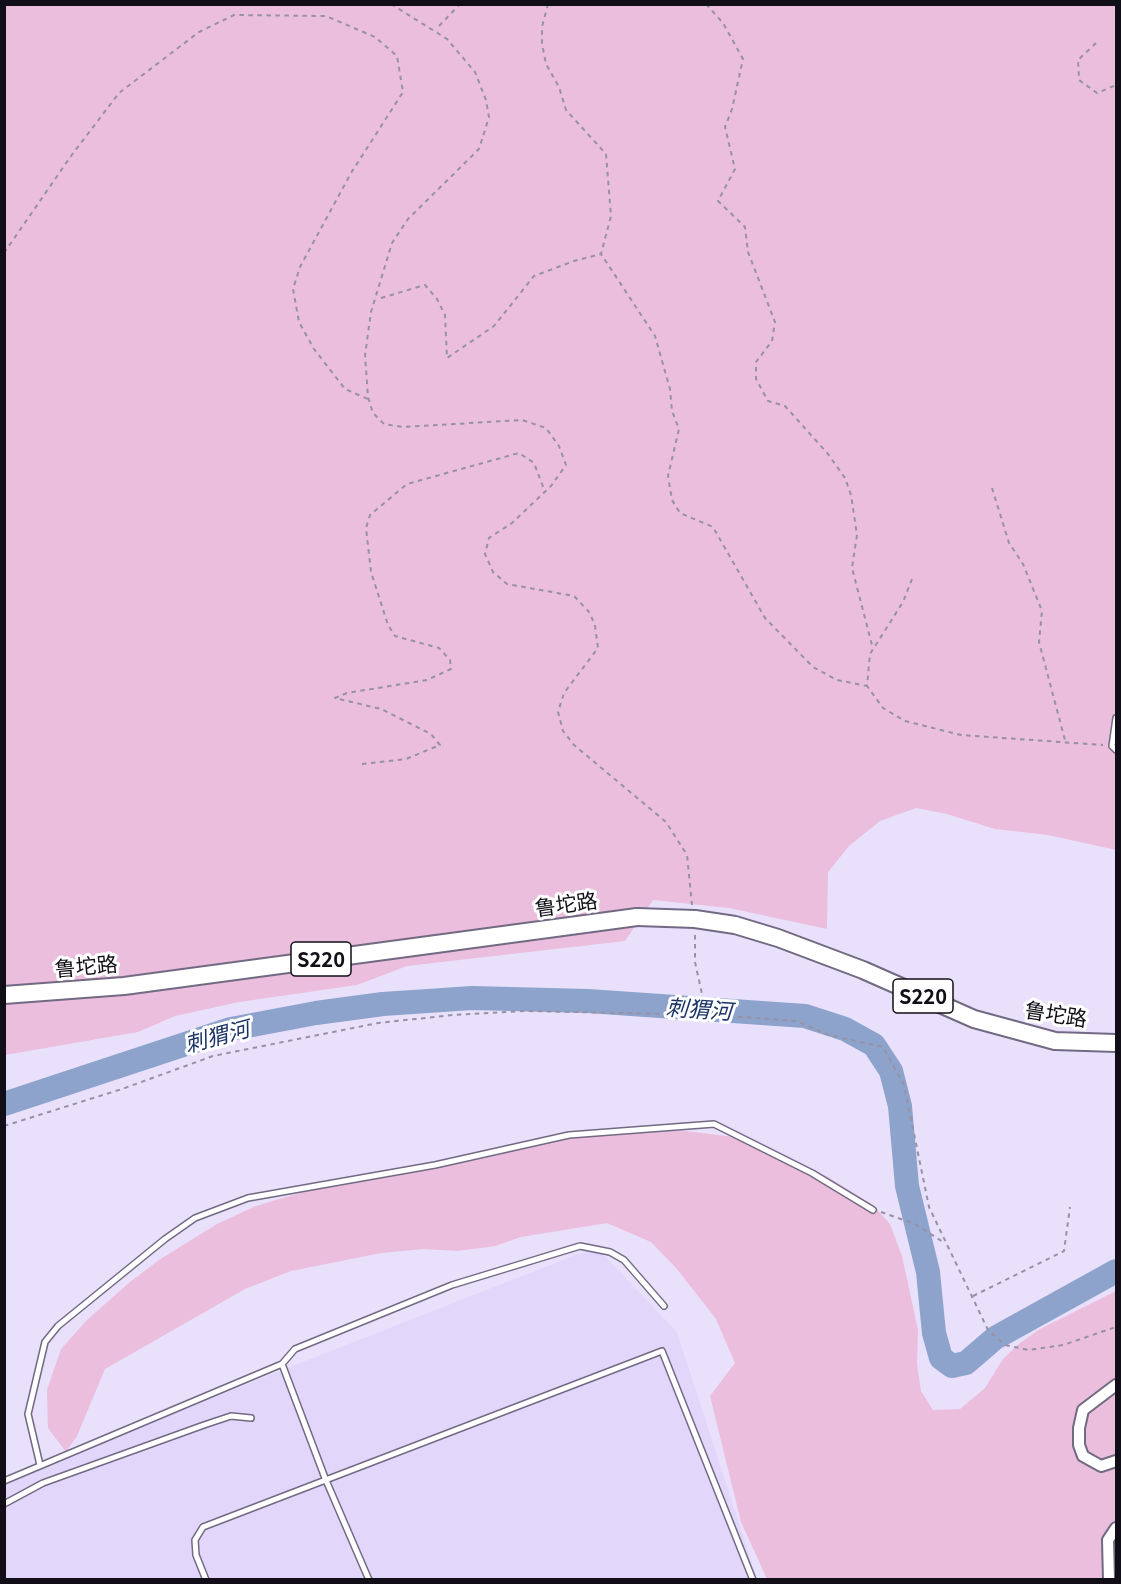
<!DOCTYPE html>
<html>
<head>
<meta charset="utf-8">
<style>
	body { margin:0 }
	#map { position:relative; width:1121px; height:1584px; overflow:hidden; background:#e9e0fc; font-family:Georgia,serif }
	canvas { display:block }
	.frame { position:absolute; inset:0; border:6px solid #110e17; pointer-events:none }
</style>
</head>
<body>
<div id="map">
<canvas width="1121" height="1584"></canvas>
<div class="frame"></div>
</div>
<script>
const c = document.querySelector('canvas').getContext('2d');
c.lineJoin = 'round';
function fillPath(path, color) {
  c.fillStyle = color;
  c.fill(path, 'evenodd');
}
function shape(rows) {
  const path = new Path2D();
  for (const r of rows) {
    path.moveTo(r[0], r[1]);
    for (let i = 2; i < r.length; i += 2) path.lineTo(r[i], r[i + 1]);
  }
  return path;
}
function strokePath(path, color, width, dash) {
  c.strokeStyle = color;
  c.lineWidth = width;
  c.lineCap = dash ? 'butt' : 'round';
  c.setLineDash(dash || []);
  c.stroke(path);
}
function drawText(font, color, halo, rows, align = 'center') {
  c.font = font + ' Georgia,"Noto Sans SC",serif';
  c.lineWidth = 6;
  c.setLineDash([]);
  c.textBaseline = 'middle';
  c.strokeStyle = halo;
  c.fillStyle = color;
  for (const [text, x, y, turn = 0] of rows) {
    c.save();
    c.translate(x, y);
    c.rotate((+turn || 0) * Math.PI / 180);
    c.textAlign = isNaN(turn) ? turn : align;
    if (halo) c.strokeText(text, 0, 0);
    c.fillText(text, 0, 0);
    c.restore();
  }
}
fillPath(shape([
	[596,1247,677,1332,757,1579,5,1580,5,1479]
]), '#e2d6fa');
fillPath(shape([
	[5,5,1116,5,1116,850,1048,835,995,829,947,814,916,808,880,821,849,846,828,872,827,929,729,908,653,900,625,941,407,966,357,985,239,1002,175,1016,138,1032,5,1055],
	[606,1129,686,1131,734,1137,828,1177,873,1205,890,1224,902,1256,918,1330,917,1364,921,1391,933,1410,960,1409,985,1388,1003,1359,1020,1343,1040,1329,1116,1291,1116,1579,767,1579,741,1522,710,1396,735,1363,716,1319,677,1269,651,1242,607,1223,521,1237,495,1246,458,1251,423,1249,381,1253,291,1271,245,1289,105,1369,77,1436,66,1452,48,1428,47,1390,61,1349,87,1320,130,1282,159,1260,217,1224,256,1206,303,1192,450,1165,503,1154,560,1137]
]), '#eabedc');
strokePath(shape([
	[4,1104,231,1029,316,1013,383,1004,472,998,588,1001,805,1016,845,1029,874,1045,891,1071,900,1106,907,1186,928,1272,934,1333,941,1358,952,1366,966,1363,995,1338,1116,1271]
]), '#8da3cb', 24);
const service = shape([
	[1116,718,1112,746,1116,750],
	[282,1364,295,1349,452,1285,580,1246,610,1252,624,1260,664,1306],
	[40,1465,28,1414,45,1342,58,1326,165,1239,195,1218,248,1198,435,1165,569,1135,714,1124,812,1173,873,1210],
	[4,1481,282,1364,325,1478,369,1580],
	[4,1504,43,1483,204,1425,231,1416,251,1418],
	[206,1580,196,1555,195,1540,203,1527,662,1351,753,1580]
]);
const minor = shape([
	[1116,1385,1083,1410,1079,1428,1079,1445,1083,1456,1101,1466,1116,1461],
	[1109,1580,1108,1540,1116,1528]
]);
const primary = shape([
	[735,925,778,938,863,970,974,1019,1055,1041,1116,1043],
	[4,995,124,986,637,917]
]);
strokePath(service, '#726a83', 8);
strokePath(minor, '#726a83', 14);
strokePath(primary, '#726a83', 20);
strokePath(shape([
	[391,4,447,39,475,72,486,100,489,117,479,149,408,219,392,243,371,312,365,355,368,397,373,413,384,424,403,427,522,420,546,428,559,446,566,465,551,486,512,523,489,538,485,554,493,572,507,584,574,596,590,613,595,626,598,648,564,693,558,712,563,731,574,745,666,822,687,855,692,905],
	[548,4,542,27,542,44,546,64,559,87,566,110,606,154,611,216,601,254,655,336,670,389,672,411,679,429,668,476,672,500,680,513,713,527,765,618,813,667,837,680,867,686],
	[706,4,723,23,743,59,732,109,725,127,735,169,718,201,745,227,748,252,775,322,772,341,756,362,756,379,768,401,785,406,828,454,845,478,851,495,857,535,852,568,873,649],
	[439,26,460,4],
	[1096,43,1078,60,1079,80,1097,93,1116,85],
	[4,253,71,156,119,93,199,32,234,15,326,16,375,37,397,56,403,92,351,173,300,267,293,289,299,322,314,349,345,389,368,399],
	[381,298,425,285,437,299,445,315,447,358,494,326,534,276,574,261,601,254],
	[992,488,1009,543,1023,564,1042,611,1039,642,1066,744],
	[912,579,903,602,870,654,867,686,883,708,905,721,961,735,1103,745],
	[362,764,406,759,440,745,431,734,381,709,335,698,347,693,427,680,451,669,450,660,439,648,395,636,388,625,371,572,366,528,370,515,407,484,519,453,534,463,545,492],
	[695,935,695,962,704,1003,715,1015,796,1021,829,1035,883,1047,904,1085,929,1207,988,1330,1005,1345,1029,1350,1063,1345,1116,1327],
	[4,1126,122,1089,213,1056,378,1023,453,1015,525,1011,715,1015],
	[881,1212,915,1224,943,1242],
	[973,1296,1064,1251,1070,1207]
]), '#9791a6', 2, [4.5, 4.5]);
strokePath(service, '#fff', 5);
strokePath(minor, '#fff', 10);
strokePath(primary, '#fff', 16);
const primaryBridge = shape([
	[637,917,695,919,735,925]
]);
strokePath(primaryBridge, '#726a83', 20, []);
strokePath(primaryBridge, '#fff', 16);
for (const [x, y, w] of [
	[321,959,60],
	[923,996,60]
]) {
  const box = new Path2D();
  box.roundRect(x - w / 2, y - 17, w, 34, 4.5);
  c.fillStyle = '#fff';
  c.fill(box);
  strokePath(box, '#110e17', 1.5);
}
drawText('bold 20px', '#110e17', null, [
	["S220",321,959],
	["S220",923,996]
]);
drawText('21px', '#110e17', '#fff', [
	["鲁坨路",566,904,-8],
	["鲁坨路",86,966,-5],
	["鲁坨路",1056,1014,9]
]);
drawText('italic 22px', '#1b3467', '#fff', [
	["刺猬河",699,1009,4],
	["刺猬河",217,1036,-15]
]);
</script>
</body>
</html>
